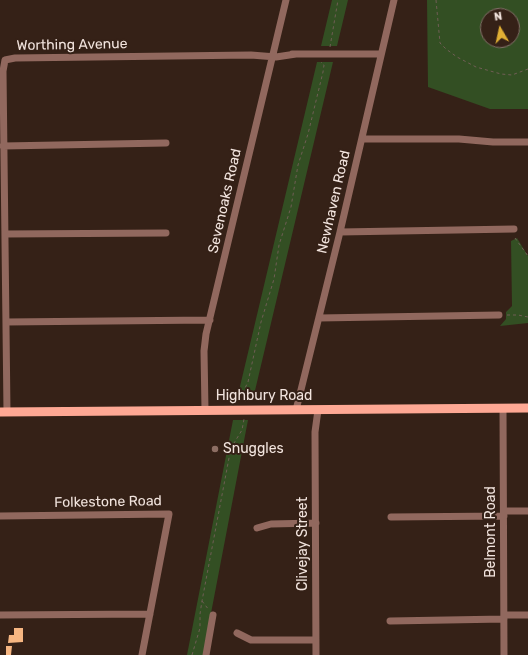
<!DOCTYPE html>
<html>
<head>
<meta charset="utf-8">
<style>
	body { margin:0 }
	#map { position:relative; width:528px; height:655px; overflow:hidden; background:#352117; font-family:Rubik,sans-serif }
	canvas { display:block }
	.north { position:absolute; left:480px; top:8px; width:40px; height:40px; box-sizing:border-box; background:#352117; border:1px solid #816f67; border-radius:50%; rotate:351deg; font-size:11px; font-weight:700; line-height:16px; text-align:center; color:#f2e4de }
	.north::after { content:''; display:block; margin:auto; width:14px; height:18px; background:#e1af34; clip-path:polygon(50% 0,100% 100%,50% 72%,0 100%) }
</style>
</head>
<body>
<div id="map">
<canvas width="528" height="655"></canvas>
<div class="north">N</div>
</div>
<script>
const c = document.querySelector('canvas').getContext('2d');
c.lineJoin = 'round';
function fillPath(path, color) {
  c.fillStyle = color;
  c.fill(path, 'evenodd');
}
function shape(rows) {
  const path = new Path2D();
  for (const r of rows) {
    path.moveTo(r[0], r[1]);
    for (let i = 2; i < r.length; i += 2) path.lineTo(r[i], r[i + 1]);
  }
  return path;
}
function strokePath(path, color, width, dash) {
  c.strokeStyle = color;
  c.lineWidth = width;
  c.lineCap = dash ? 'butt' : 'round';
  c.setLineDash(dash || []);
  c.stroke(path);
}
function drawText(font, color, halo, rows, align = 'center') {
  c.font = font + ' Rubik,sans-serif';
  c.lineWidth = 4;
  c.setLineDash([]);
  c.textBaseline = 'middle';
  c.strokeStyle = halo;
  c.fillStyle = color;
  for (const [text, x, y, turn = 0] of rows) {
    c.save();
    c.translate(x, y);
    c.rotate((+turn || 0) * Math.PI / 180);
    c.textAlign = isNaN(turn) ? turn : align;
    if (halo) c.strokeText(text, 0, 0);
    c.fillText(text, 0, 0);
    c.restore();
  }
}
fillPath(shape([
	[332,0,348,0,337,46,321,46],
	[427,0,528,0,528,109,490,109,428,87],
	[488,16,512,16,512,40,488,40],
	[317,62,333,62,253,399,237,399],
	[517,238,528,256,528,323,500,326,506,319,506,312,512,306,511,241],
	[233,420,248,420,203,655,187,655]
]), '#334f23');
fillPath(shape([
	[14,628,23,628,23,642,8,643,9,635,14,635],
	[6,646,12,646,11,655,6,655]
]), '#f6b682');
strokePath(shape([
	[436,0,440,43,446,49,457,57,476,67,501,74,512,75,528,69],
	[330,47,338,0],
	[515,238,528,256],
	[507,315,518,315,528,317],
	[245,402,246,398,242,396,242,394,248,382,261,322,274,279,279,245,291,207,298,165,308,134,323,72,324,65,321,62],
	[202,601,209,610],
	[192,655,200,628,200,614,202,601,229,458,231,448,242,430,244,419]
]), '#705e55', 1, [3, 3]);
strokePath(shape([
	[292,54,381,54],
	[362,139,459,139,493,142,528,142],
	[3,146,166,143],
	[340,232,514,229],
	[5,234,166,233],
	[319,318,499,315],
	[6,322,210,320],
	[503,408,504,655],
	[205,410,204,351,206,334,286,0],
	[296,410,340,232,394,0],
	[7,412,3,71,5,60,15,58,251,55,276,57,296,54],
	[504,511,528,511],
	[0,516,169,514,142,655],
	[391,517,504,516],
	[257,528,271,524,316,523],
	[0,615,150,614],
	[504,615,528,615],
	[390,621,504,619],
	[237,633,251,640,316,640],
	[206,655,213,615],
	[316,655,315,432,318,410]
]), '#91685e', 7);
strokePath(shape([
	[0,412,528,408]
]), '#fea894', 9);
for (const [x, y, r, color] of [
	[215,449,4,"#8d6e63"]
]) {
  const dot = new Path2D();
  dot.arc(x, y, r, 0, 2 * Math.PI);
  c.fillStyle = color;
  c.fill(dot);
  strokePath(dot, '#352117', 1.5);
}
drawText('14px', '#f2e4de', '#352117', [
	["Worthing Avenue",72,45,-1],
	["Sevenoaks Road",225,201,-77],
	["Newhaven Road",334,202,-77],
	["Highbury Road",264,396],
	["Folkestone Road",108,502,-1],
	["Belmont Road",491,532,-90],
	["Clivejay Street",303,544,-90]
]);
drawText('14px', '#f2e4de', '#352117', [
	["Snuggles",223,449]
], 'left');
</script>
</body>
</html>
